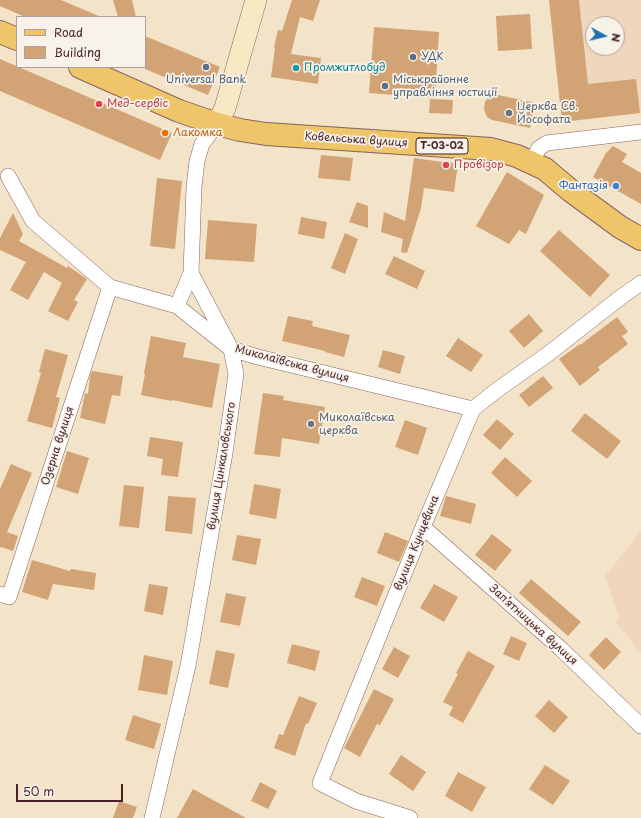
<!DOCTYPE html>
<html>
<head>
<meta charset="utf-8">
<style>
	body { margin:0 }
	#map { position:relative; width:641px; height:818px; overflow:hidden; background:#f3e3c9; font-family:"Playpen Sans",sans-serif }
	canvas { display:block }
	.legend { position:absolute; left:16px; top:16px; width:130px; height:52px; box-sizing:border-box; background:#f7f3e8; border:1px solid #b29e9c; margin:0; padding:5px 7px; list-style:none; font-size:12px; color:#4a1f2b }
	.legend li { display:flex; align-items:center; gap:8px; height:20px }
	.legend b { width:20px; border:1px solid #b29e9c }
	.north { position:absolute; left:585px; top:16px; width:40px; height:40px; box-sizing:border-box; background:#f7f3e8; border:1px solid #b29e9c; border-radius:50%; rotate:98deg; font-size:11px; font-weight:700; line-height:16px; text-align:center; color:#4a1f2b }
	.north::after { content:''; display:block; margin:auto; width:14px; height:18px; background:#1f6fb2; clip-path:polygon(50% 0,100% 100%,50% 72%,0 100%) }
	.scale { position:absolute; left:16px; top:784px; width:107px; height:18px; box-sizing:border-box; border:2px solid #4a1f2b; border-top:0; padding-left:5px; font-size:12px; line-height:14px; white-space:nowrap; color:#4a1f2b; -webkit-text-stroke:3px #f7f3e8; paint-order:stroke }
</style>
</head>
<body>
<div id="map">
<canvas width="641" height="818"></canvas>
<ul class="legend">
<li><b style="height:5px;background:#eec569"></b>Road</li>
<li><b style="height:11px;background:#d2a475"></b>Building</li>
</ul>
<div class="north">N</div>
<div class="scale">50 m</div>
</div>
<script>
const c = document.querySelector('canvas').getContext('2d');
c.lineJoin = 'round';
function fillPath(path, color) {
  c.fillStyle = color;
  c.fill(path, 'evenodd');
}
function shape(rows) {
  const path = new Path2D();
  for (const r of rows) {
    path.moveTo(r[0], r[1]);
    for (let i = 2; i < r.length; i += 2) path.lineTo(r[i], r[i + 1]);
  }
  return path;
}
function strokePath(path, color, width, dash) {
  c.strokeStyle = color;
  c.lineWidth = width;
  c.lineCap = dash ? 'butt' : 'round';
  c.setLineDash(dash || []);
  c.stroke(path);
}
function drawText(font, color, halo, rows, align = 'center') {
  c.font = font + ' "Playpen Sans",sans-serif';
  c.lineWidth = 3.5;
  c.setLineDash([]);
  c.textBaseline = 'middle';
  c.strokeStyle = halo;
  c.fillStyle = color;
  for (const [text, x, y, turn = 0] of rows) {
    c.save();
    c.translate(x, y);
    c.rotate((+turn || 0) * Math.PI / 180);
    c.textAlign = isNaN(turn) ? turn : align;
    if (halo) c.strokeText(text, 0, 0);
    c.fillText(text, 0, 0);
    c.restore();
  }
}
fillPath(shape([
	[549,0,641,0,641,113,562,122],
	[593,24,617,24,617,48,593,48],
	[641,531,641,653,616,622,619,618,605,576]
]), '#efd6bc');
fillPath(shape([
	[0,0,61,0,101,17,25,17,0,6],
	[113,0,132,0,136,17,118,17],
	[292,0,320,0,313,21,300,17,291,54,321,58,318,84,271,77,275,48,274,47,278,30,282,31],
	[549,0,579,0,588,84,636,79,640,113,562,122],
	[530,14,532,49,498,51,496,16],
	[374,27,439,32,435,98,369,93],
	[145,36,220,67,208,95,145,69],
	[0,59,172,133,160,160,0,91],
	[492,95,498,95,535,103,530,128,492,120,487,117,484,110,485,102,488,98],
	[430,99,453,100,452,114,429,113],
	[613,146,627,154,622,162,641,173,641,204,593,177,606,153],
	[321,155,353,158,350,181,318,178],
	[414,158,458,164,454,192,424,188,421,208,407,253,401,252,403,239,381,232,384,212,405,221],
	[507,172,544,195,526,234,519,230,509,244,476,226],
	[157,178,182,181,175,249,150,246],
	[357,202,368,206,368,228,349,222],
	[13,213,23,234,19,241,67,268,68,266,87,279,74,300,78,302,68,321,48,311,62,283,44,272,28,300,10,290,26,262,0,250,0,238],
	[301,217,327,222,324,239,298,234],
	[208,220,257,224,254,262,205,259],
	[559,230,610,275,590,297,540,251],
	[345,233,358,239,345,274,331,268],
	[394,256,425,271,417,289,385,274],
	[529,314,543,331,524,348,509,331],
	[288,316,313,321,312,326,350,335,344,357,325,352,325,351,282,341],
	[617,317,628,332,622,336,628,344,598,367,600,370,580,386,559,359,580,344,580,345],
	[151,336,186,343,183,357,220,364,212,408,172,400,171,401,141,395,145,374,144,373],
	[458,338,483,355,471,372,446,356],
	[45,349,68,355,56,397,60,398,52,428,27,421,41,373,39,372],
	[383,350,405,356,400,374,378,367],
	[92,371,123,376,120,396,112,395,105,424,80,418,85,393,88,394,90,376],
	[543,376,553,388,529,407,519,395],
	[263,393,284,396,283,400,325,407,319,444,282,438,280,457,254,454],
	[585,413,621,441,607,459,571,431],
	[497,419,514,434,500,450,483,435],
	[405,420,427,428,418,455,395,447],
	[150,437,183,442,178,477,161,475,163,459,147,456],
	[67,451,89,458,78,494,56,487],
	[505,457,532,481,517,497,491,473],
	[11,464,32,473,7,532,18,536,13,551,1,547,0,548,0,489],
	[254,484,281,489,276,519,249,514],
	[124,485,144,487,139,528,119,526],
	[168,496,196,498,192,534,165,531],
	[446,496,476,504,471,524,440,516],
	[385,532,408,541,399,562,377,553],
	[492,534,512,550,495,571,475,555],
	[237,535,261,539,256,565,232,560],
	[32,560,70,571,71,569,96,573,94,590,53,584,48,600,22,592],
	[362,577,385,586,377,606,354,597],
	[531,579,581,622,568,636,519,593],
	[149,584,168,587,163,615,144,611],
	[434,584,458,597,444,622,420,608],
	[226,593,246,597,240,626,220,622],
	[511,636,527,643,519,661,503,654],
	[606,637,621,652,604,670,589,655],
	[292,644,320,651,315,671,287,663],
	[394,647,410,656,398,678,382,669],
	[216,650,235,654,228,688,209,684],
	[468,651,495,666,463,723,449,715,453,707,443,702,458,674,456,673],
	[144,655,173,661,167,695,138,690],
	[374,689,394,699,380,725,377,724,360,757,344,748],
	[299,696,317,703,308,724,306,723,295,756,274,748,279,734,283,735],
	[549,700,568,717,554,733,535,716],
	[133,715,161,724,154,749,125,740],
	[401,755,426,772,413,791,389,774],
	[545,765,570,781,553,805,529,789],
	[458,772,486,787,472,812,445,796],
	[260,782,277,791,268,809,251,801],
	[193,789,246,818,177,818],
	[119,801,137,807,133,818,113,818]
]), '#d2a475');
const street = shape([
	[531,162,539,148,547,143,641,132],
	[8,176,33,221,110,287,177,306,231,349,258,357,473,409],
	[177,306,191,273],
	[423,527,560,648,641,726],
	[0,594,9,597,110,287],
	[152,818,188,666,225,453,236,374,231,349,191,273,194,187,197,161,202,144,217,124],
	[410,818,356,801,320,783,423,527,473,409,497,390,548,354,621,297,641,283]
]);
const secondary = shape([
	[217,124,225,108,256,0]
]);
const primary = shape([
	[0,32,17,39],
	[80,67,179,111,217,124,240,130,266,134,491,149,517,156,545,169,571,191,620,227,641,239]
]);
strokePath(street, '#856462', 16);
strokePath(secondary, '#856462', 22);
strokePath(primary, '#856462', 24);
strokePath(street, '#fff', 15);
strokePath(secondary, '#f8e8c3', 21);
strokePath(primary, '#eec569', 22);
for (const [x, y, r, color] of [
	[413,57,4,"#5c6f8a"],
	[206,67,4,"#5c6f8a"],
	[296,68,4,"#0f9aa8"],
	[385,86,4,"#5c6f8a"],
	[99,104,4,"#e0444e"],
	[509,113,4,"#6b7280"],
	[165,133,4,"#e8710a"],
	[446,165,4,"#e0444e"],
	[616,186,4,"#3f7fe0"],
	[311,424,4,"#6b7280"]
]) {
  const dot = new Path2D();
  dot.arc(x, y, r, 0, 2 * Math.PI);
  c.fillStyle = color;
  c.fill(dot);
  strokePath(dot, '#f7f3e8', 1.5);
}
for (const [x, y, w] of [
	[442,146,52]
]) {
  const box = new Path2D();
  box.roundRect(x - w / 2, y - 8, w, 16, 3);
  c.fillStyle = '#f7f3e8';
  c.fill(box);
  strokePath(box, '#4a1f2b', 1);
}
drawText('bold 10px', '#4a1f2b', null, [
	["Т-03-02",442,146]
]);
drawText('11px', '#4e5e75', '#f7f3e8', [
	["УДК",421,57],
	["Universal Bank",206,80,"center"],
	["Міськрайонне",393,80],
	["управління юстиції",393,93]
], 'left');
drawText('11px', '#0d838f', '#f7f3e8', [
	["Промжитлобуд",304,68]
], 'left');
drawText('11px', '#be3a42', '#f7f3e8', [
	["Мед-сервіс",107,104],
	["Провізор",454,165]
], 'left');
drawText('11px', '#5b616d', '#f7f3e8', [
	["Церква Св.",517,107],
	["Йософата",517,120],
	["Миколаївська",319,418],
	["церква",319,431]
], 'left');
drawText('11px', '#c56008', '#f7f3e8', [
	["Лакомка",173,133]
], 'left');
drawText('11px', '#4a1f2b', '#f7f3e8', [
	["Ковельська вулиця",356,140,4],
	["Миколаївська вулиця",292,364,15],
	["Озерна вулиця",58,446,-72],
	["вулиця Цинкаловського",222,466,-81],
	["вулиця Кунцевича",417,543,-68],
	["Запʼятницька вулиця",533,625,42]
]);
drawText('11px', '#366cbe', '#f7f3e8', [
	["Фантазія",608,186]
], 'right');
</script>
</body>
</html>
